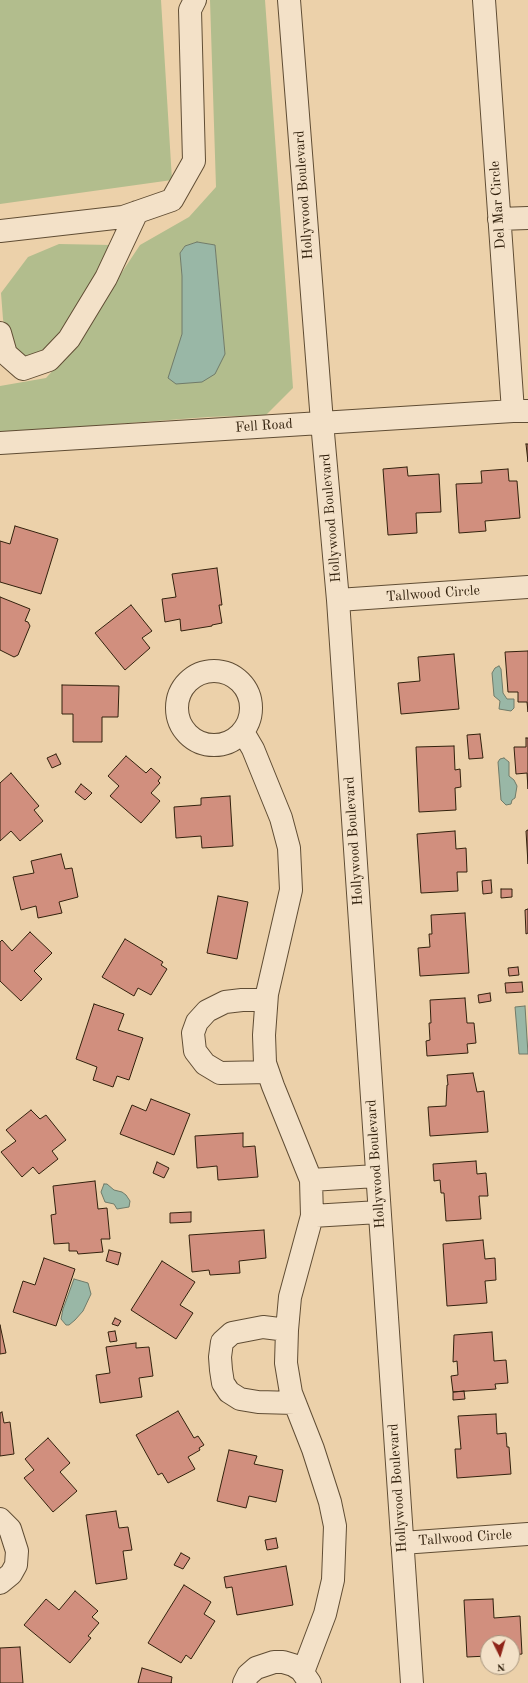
<!DOCTYPE html>
<html>
<head>
<meta charset="utf-8">
<style>
	body { margin:0 }
	#map { position:relative; width:528px; height:1683px; overflow:hidden; background:#ecd1aa; font-family:"Old Standard TT",serif }
	canvas { display:block }
	.north { position:absolute; left:480px; top:1635px; width:40px; height:40px; box-sizing:border-box; background:#f3e1c8; border:1px solid #a6947d; border-radius:50%; rotate:175deg; font-size:11px; font-weight:700; line-height:16px; text-align:center; color:#32210d }
	.north::after { content:''; display:block; margin:auto; width:14px; height:18px; background:#8f2418; clip-path:polygon(50% 0,100% 100%,50% 72%,0 100%) }
</style>
</head>
<body>
<div id="map">
<canvas width="528" height="1683"></canvas>
<div class="north">N</div>
</div>
<script>
const c = document.querySelector('canvas').getContext('2d');
c.lineJoin = 'round';
function fillPath(path, color) {
  c.fillStyle = color;
  c.fill(path, 'evenodd');
}
function shape(rows) {
  const path = new Path2D();
  for (const r of rows) {
    if (r.length === 3) {
      path.moveTo(r[0] + r[2], r[1]);
      path.arc(r[0], r[1], r[2], 0, 2 * Math.PI);
      continue;
    }
    path.moveTo(r[0], r[1]);
    for (let i = 2; i < r.length; i += 2) path.lineTo(r[i], r[i + 1]);
  }
  return path;
}
function strokePath(path, color, width, dash) {
  c.strokeStyle = color;
  c.lineWidth = width;
  c.lineCap = dash ? 'butt' : 'round';
  c.setLineDash(dash || []);
  c.stroke(path);
}
function drawText(font, color, halo, rows, align = 'center') {
  c.font = font + ' "Old Standard TT",serif';
  c.lineWidth = 4;
  c.setLineDash([]);
  c.textBaseline = 'middle';
  c.strokeStyle = halo;
  c.fillStyle = color;
  for (const [text, x, y, turn = 0] of rows) {
    c.save();
    c.translate(x, y);
    c.rotate((+turn || 0) * Math.PI / 180);
    c.textAlign = isNaN(turn) ? turn : align;
    if (halo) c.strokeText(text, 0, 0);
    c.fillText(text, 0, 0);
    c.restore();
  }
}
fillPath(shape([
	[0,0,161,0,172,180,0,204],
	[210,0,265,0,293,388,266,415,208,417,0,433,0,386,46,378,67,355,140,245,189,217,216,187],
	[197,242,215,245,225,354,171,368,177,355,182,334,182,276,180,253,185,246],
	[59,244,111,245,84,301,42,359,28,362,7,341,3,319,1,293,28,257]
]), '#b2bd8d');
const water = shape([
	[197,242,215,245,225,354,215,374,202,382,176,384,168,378,182,334,182,276,180,253,185,246,197,242],
	[499,666,501,669,503,693,507,699,514,699,514,708,511,711,499,709,500,701,494,696,492,673,495,668,499,666],
	[504,758,509,762,509,776,514,780,517,786,515,798,512,800,511,804,506,805,501,800,498,762,500,759,504,758],
	[525,1006,528,1054,519,1054,515,1007,525,1006],
	[104,1184,107,1184,114,1190,122,1192,126,1195,130,1201,129,1207,117,1209,114,1204,105,1202,101,1192,104,1184],
	[74,1279,88,1283,91,1294,83,1311,75,1320,69,1325,66,1325,61,1319,63,1309,74,1279]
]);
fillPath(water, '#99b7a6');
strokePath(water, '#707b69', 1);
const building = shape([
	[526,444,528,444,528,462,526,444],
	[407,467,408,476,439,474,441,512,416,513,417,533,388,535,383,469,407,467],
	[508,469,509,481,517,481,520,518,485,521,486,531,459,533,456,484,482,483,481,471,508,469],
	[15,526,58,539,41,594,0,582,0,541,10,544,15,526],
	[217,568,222,605,219,605,222,623,212,625,212,626,181,631,180,619,165,622,162,599,176,597,172,574,217,568],
	[0,597,30,609,25,621,28,622,30,626,18,655,14,657,0,650,0,597],
	[131,605,152,631,142,638,150,648,125,670,95,633,131,605],
	[528,651,528,712,527,702,518,702,518,692,508,692,505,652,528,651],
	[454,654,459,709,401,714,398,683,420,681,418,657,454,654],
	[62,685,119,686,118,717,102,717,102,742,73,742,73,714,62,714,62,685],
	[480,734,483,758,469,759,467,735,480,734],
	[526,738,528,738,528,789,527,773,516,774,514,747,526,747,526,738],
	[454,746,455,770,460,769,461,787,455,788,456,810,419,812,416,747,454,746],
	[56,754,61,764,52,768,47,758,56,754],
	[126,756,146,773,151,768,161,777,158,781,160,783,151,793,160,801,141,823,110,796,119,786,108,776,126,756],
	[11,773,39,806,34,810,43,821,20,841,11,831,0,841,0,783,11,773],
	[81,784,92,793,85,800,75,792,81,784],
	[230,796,233,846,202,848,201,836,176,838,174,807,201,805,201,798,230,796],
	[528,830,528,864,526,831,528,830],
	[455,831,456,849,466,848,467,872,457,872,458,891,421,893,417,834,455,831],
	[61,854,65,869,72,868,78,897,59,902,62,913,38,918,36,906,21,910,13,877,34,873,31,861,61,854],
	[491,880,492,893,483,894,482,881,491,880],
	[501,889,512,889,512,897,501,898,501,889],
	[218,896,248,902,237,959,207,953,218,896],
	[528,909,528,933,526,934,525,910,528,909],
	[465,913,469,973,420,976,418,948,430,947,429,934,432,934,431,915,465,913],
	[30,932,52,953,34,971,42,979,21,1001,0,981,0,942,2,940,12,951,30,932],
	[125,939,163,962,161,965,167,969,151,995,138,988,134,996,102,977,125,939],
	[518,967,519,975,509,976,508,968,518,967],
	[522,982,523,992,506,993,505,983,522,982],
	[490,993,491,1001,479,1003,478,995,490,993],
	[465,998,467,1023,474,1023,476,1043,467,1044,468,1053,427,1056,426,1041,430,1040,429,1023,431,1023,430,1000,465,998],
	[94,1004,124,1014,118,1030,143,1038,129,1080,117,1076,113,1087,93,1080,97,1067,76,1059,94,1004],
	[473,1073,477,1092,484,1091,488,1132,430,1136,428,1107,446,1106,447,1085,448,1085,447,1075,473,1073],
	[151,1099,190,1114,174,1155,120,1134,132,1105,146,1111,151,1099],
	[31,1110,40,1119,46,1115,66,1140,52,1151,58,1159,39,1174,33,1167,22,1177,1,1152,16,1141,6,1130,31,1110],
	[243,1133,243,1147,255,1146,258,1177,218,1180,217,1166,197,1168,195,1136,243,1133],
	[476,1161,477,1174,486,1173,488,1196,479,1196,481,1219,446,1221,444,1193,441,1193,440,1180,434,1181,433,1164,476,1161],
	[157,1162,169,1168,164,1178,153,1173,157,1162],
	[95,1181,98,1209,107,1208,110,1239,101,1239,103,1252,78,1254,77,1251,69,1251,69,1243,54,1244,51,1215,56,1214,53,1186,95,1181],
	[191,1212,191,1222,170,1223,170,1213,191,1212],
	[264,1230,266,1258,239,1261,240,1273,210,1275,209,1270,192,1272,189,1235,264,1230],
	[483,1240,485,1259,495,1258,496,1280,485,1281,487,1303,447,1306,443,1244,483,1240],
	[109,1250,121,1253,118,1265,106,1261,109,1250],
	[44,1258,75,1269,56,1326,13,1312,23,1281,35,1285,44,1258],
	[162,1261,195,1282,180,1305,193,1313,176,1339,131,1310,162,1261],
	[115,1318,121,1321,118,1326,112,1324,115,1318],
	[0,1325,6,1353,0,1354,0,1325],
	[115,1331,117,1341,110,1342,108,1332,115,1331],
	[492,1332,494,1361,506,1360,508,1383,495,1384,496,1389,453,1392,451,1376,458,1375,457,1361,453,1362,454,1335,492,1332],
	[136,1343,136,1348,149,1347,153,1376,139,1378,142,1397,100,1403,96,1375,110,1373,106,1347,136,1343],
	[464,1391,465,1399,453,1400,453,1392,464,1391],
	[178,1411,194,1438,198,1436,204,1445,199,1448,200,1450,188,1457,195,1469,168,1483,162,1473,158,1475,136,1435,178,1411],
	[2,1412,4,1423,10,1422,14,1454,0,1456,0,1413,2,1412],
	[496,1414,497,1434,506,1433,507,1447,509,1447,511,1474,457,1478,455,1449,461,1449,458,1416,496,1414],
	[48,1438,70,1463,60,1472,77,1491,53,1512,24,1478,34,1470,25,1459,48,1438],
	[229,1450,257,1456,254,1464,283,1470,276,1502,249,1496,246,1508,217,1501,229,1450],
	[116,1511,119,1528,128,1527,132,1550,123,1551,127,1579,96,1584,86,1515,116,1511],
	[276,1538,278,1548,267,1550,265,1540,276,1538],
	[181,1553,190,1558,183,1569,174,1565,181,1553],
	[286,1566,293,1605,237,1615,232,1587,226,1588,224,1577,286,1566],
	[184,1585,211,1602,204,1614,215,1621,191,1659,186,1655,181,1663,148,1643,184,1585],
	[75,1591,98,1611,92,1617,99,1623,88,1636,91,1638,70,1663,24,1625,46,1599,59,1610,75,1591],
	[493,1599,494,1618,520,1616,522,1654,512,1655,512,1643,488,1643,488,1656,467,1657,464,1600,493,1599],
	[20,1647,23,1683,0,1683,0,1648,20,1647],
	[142,1668,172,1677,171,1683,172,1683,138,1683,142,1668]
]);
fillPath(building, '#d18f7e');
strokePath(building, '#32210d', 1);
const minor = shape([
	[289,0,322,422,338,600,412,1683],
	[484,0,513,411],
	[499,219,528,218],
	[0,231,123,217,172,200,194,161,190,10,195,0],
	[0,333,6,354,23,369,49,360,69,339,106,278,137,212],
	[0,443,513,411,528,411],
	[338,600,528,587],
	[214,708,37],
	[243,732,253,749,281,818,289,848,291,890,267,994,264,1035,265,1063,273,1086,311,1180,312,1216,290,1297,287,1330,286,1363,291,1393,313,1449,330,1502,335,1526,333,1580,325,1614,303,1672],
	[266,1000,242,1000,225,1002,207,1011,197,1022,193,1033,195,1051,205,1064,220,1073,268,1072],
	[311,1180,376,1176],
	[312,1216,379,1212],
	[287,1330,263,1327,232,1333,222,1342,220,1357,221,1370,223,1383,229,1392,240,1399,258,1402,295,1403],
	[0,1519,10,1529,17,1551,16,1565,11,1574,0,1583],
	[402,1543,528,1534],
	[244,1683,248,1675,256,1668,274,1662,283,1662,293,1665,301,1670,310,1683]
]);
strokePath(minor, '#604d34', 24);
strokePath(minor, '#f3e1c8', 22);
drawText('14px', '#32210d', '#f3e1c8', [
	["Hollywood Boulevard",304,195,-94],
	["Del Mar Circle",498,205,-94],
	["Fell Road",264,426,-4],
	["Hollywood Boulevard",331,518,-95],
	["Tallwood Circle",433,594,-4],
	["Hollywood Boulevard",354,841,-94],
	["Hollywood Boulevard",376,1164,-94],
	["Hollywood Boulevard",398,1488,-94],
	["Tallwood Circle",465,1538,-4]
]);
</script>
</body>
</html>
